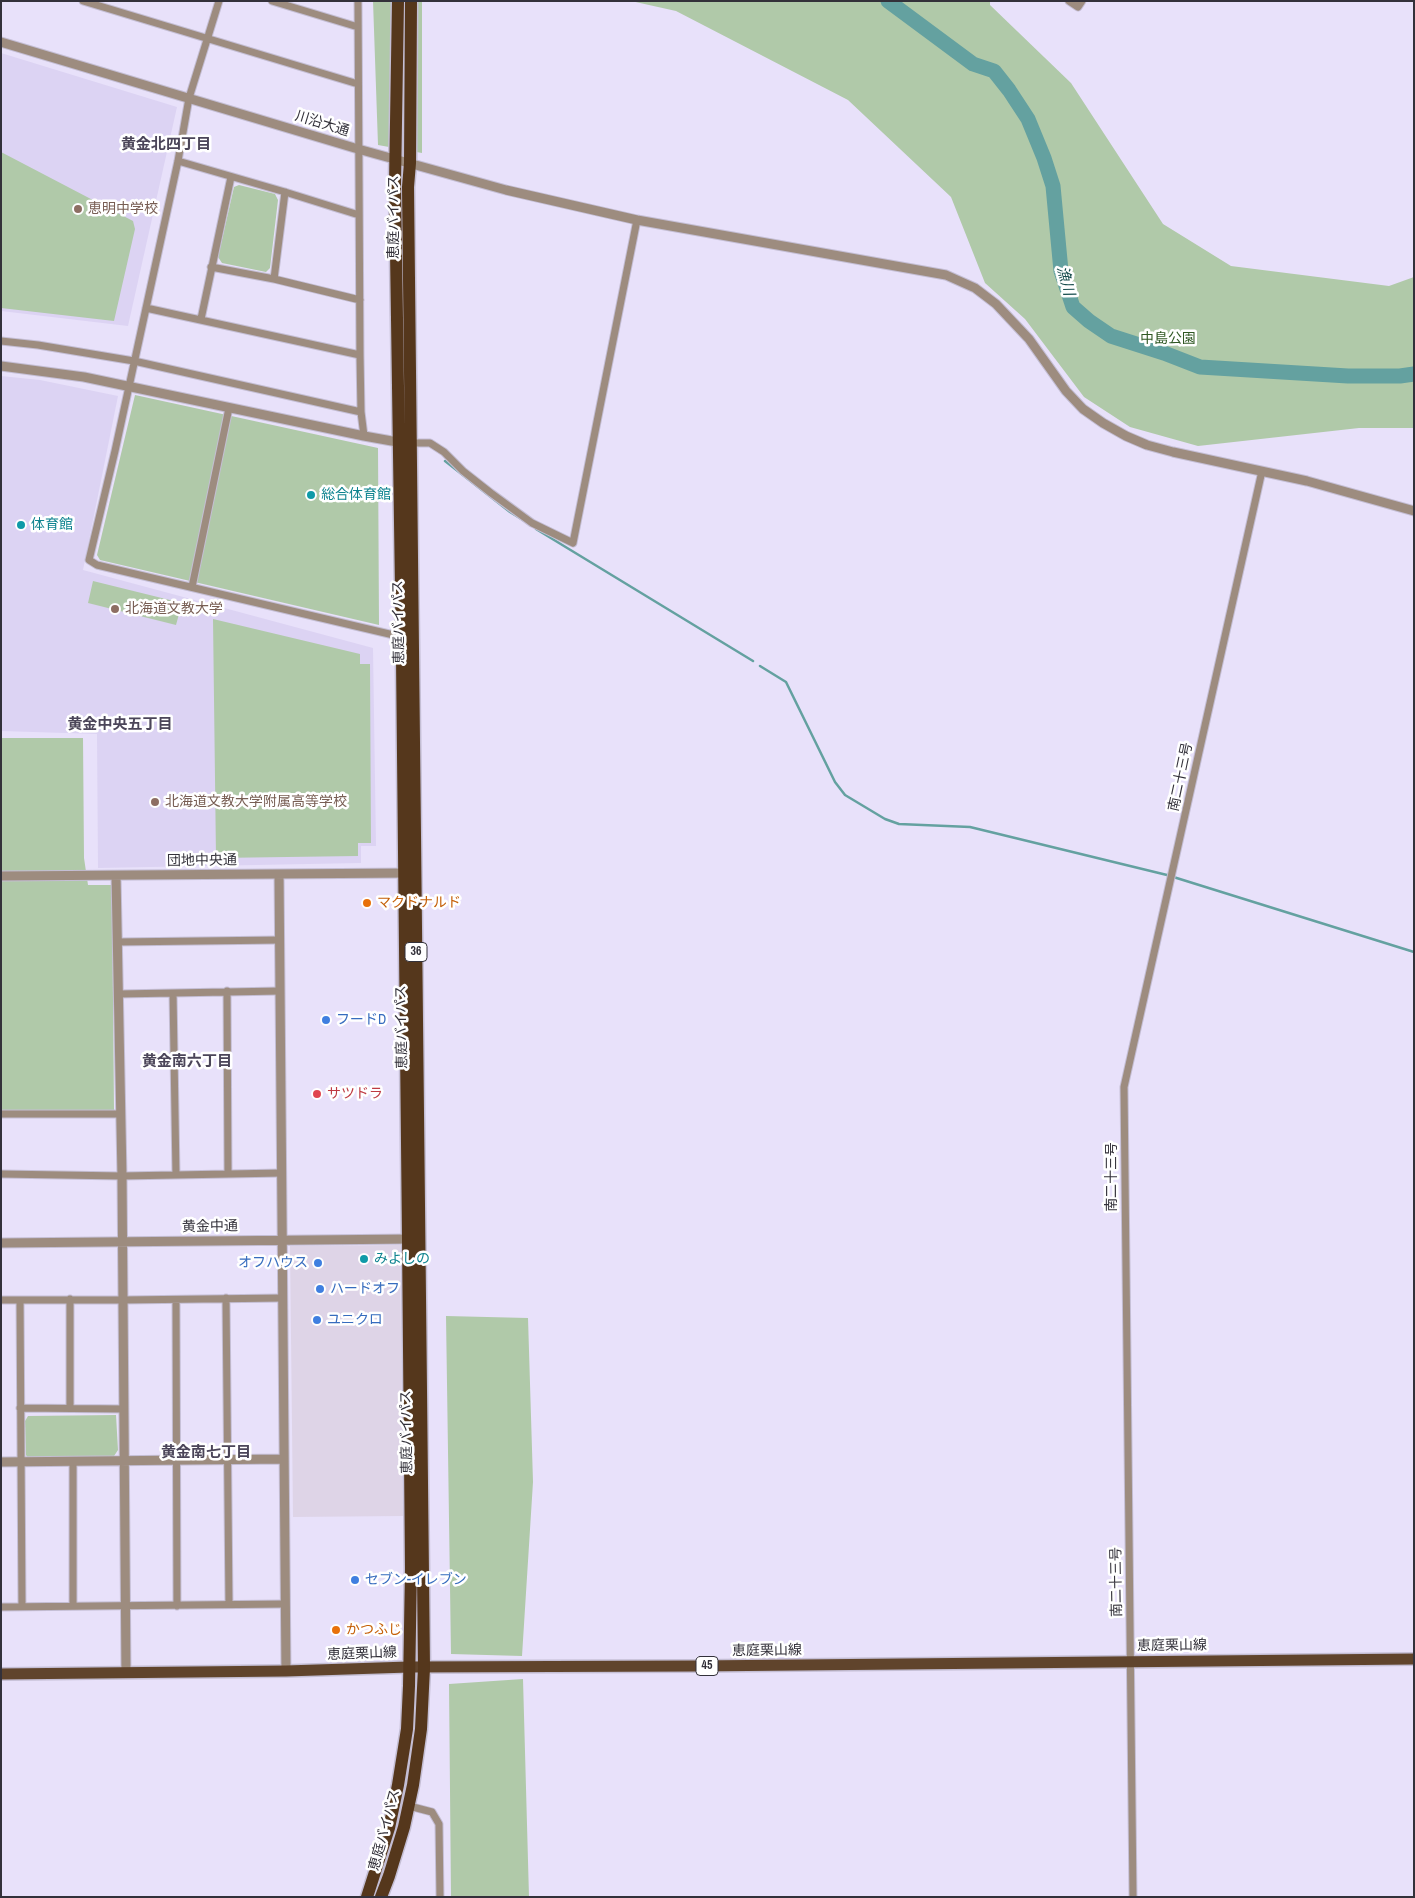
<!DOCTYPE html>
<html>
<head>
<meta charset="utf-8">
<style>
	body { margin:0 }
	#map { position:relative; width:1415px; height:1898px; overflow:hidden; background:#e8e1fa; font-family:"Archivo Narrow",sans-serif }
	canvas { display:block }
	.frame { position:absolute; inset:0; border:2px solid #33313a; pointer-events:none }
</style>
</head>
<body>
<div id="map">
<canvas width="1415" height="1898"></canvas>
<div class="frame"></div>
</div>
<script>
const c = document.querySelector('canvas').getContext('2d');
c.lineJoin = 'round';
function fillPath(path, color) {
  c.fillStyle = color;
  c.fill(path, 'evenodd');
}
function shape(rows) {
  const path = new Path2D();
  for (const r of rows) {
    path.moveTo(r[0], r[1]);
    for (let i = 2; i < r.length; i += 2) path.lineTo(r[i], r[i + 1]);
  }
  return path;
}
function strokePath(path, color, width, dash) {
  c.strokeStyle = color;
  c.lineWidth = width;
  c.lineCap = dash ? 'butt' : 'round';
  c.setLineDash(dash || []);
  c.stroke(path);
}
function drawText(font, color, halo, rows, align = 'center') {
  c.font = font + ' "Archivo Narrow","Noto Sans JP",sans-serif';
  c.lineWidth = 5;
  c.setLineDash([]);
  c.textBaseline = 'middle';
  c.strokeStyle = halo;
  c.fillStyle = color;
  for (const [text, x, y, turn = 0] of rows) {
    c.save();
    c.translate(x, y);
    c.rotate((+turn || 0) * Math.PI / 180);
    c.textAlign = isNaN(turn) ? turn : align;
    if (halo) c.strokeText(text, 0, 0);
    c.fillText(text, 0, 0);
    c.restore();
  }
}
fillPath(shape([
	[400,1245,403,1516,293,1517,290,1246]
]), '#ded4e7');
fillPath(shape([
	[1,53,177,107,128,326,1,311],
	[1,376,40,380,118,396,83,570,373,648,376,846,361,846,361,863,98,868,97,734,1,731]
]), '#dcd3f3');
fillPath(shape([
	[373,1,422,1,422,153,378,145],
	[631,1,990,1,990,5,1071,83,1163,224,1231,266,1389,286,1414,277,1414,428,1359,428,1198,446,1130,427,1084,397,1025,319,985,283,951,197,848,100,676,11],
	[1,152,133,221,135,229,114,321,1,308],
	[239,185,275,194,278,200,270,268,266,272,222,263,218,257,234,187],
	[135,395,378,448,379,625,100,560,97,555],
	[93,581,182,603,176,625,88,603],
	[213,619,360,654,360,664,370,664,371,843,358,843,358,856,216,858],
	[1,738,83,738,84,858,88,885,112,885,114,1110,1,1111],
	[446,1316,528,1318,533,1482,522,1656,451,1654],
	[116,1415,118,1450,114,1456,28,1458,26,1455,25,1421,28,1416],
	[523,1679,529,1897,451,1897,449,1684]
]), '#b0c9a9');
strokePath(shape([
	[445,461,510,512,523,520],
	[536,529,753,661],
	[760,666,786,682,835,782,845,795,885,819,899,824,970,827,1167,875,1414,952]
]), '#64a1a0', 2.5);
strokePath(shape([
	[888,1,973,64,994,71,1009,90,1028,119,1044,158,1053,186,1061,271,1073,307,1089,321,1111,336,1164,353,1200,367,1348,376,1400,376,1414,374]
]), '#64a1a0', 15);
const minor = shape([
	[83,1,358,84],
	[219,1,189,98,178,161,115,451,89,560,97,565,402,637],
	[272,1,358,27],
	[358,1,360,355,361,412,364,436],
	[1069,1,1078,7,1082,1],
	[178,161,285,192,359,215],
	[211,267,274,279,360,300],
	[274,279,285,192],
	[146,308,360,355],
	[201,319,231,177],
	[1,341,38,345,134,361,361,412],
	[411,443,430,443,444,452,463,471,491,493,532,523,573,543,637,220],
	[192,587,229,408],
	[117,942,280,940],
	[227,991,228,1173],
	[173,993,176,1175],
	[119,994,280,991],
	[1,1114,120,1114],
	[1,1174,122,1176,282,1173],
	[226,1298,229,1604],
	[1,1300,123,1300,283,1298],
	[20,1300,22,1607],
	[176,1300,177,1606],
	[20,1408,124,1409],
	[70,1408,70,1299],
	[73,1461,73,1606],
	[1,1607,285,1604],
	[409,1806,432,1812,439,1824,440,1897],
	[1133,1897,1124,1087,1262,471]
]);
const tertiary = shape([
	[1,42,358,149,506,190,637,220,946,275,975,288,996,304,1029,339,1066,391,1083,409,1103,423,1126,436,1147,445,1173,452,1307,481,1414,511],
	[1,366,84,377,364,436,403,443],
	[279,874,286,1671],
	[1,876,408,873],
	[116,876,122,1176,126,1673],
	[1,1243,412,1239],
	[1,1462,284,1459]
]);
const primary = shape([
	[1,1674,286,1671,409,1667,697,1666,1414,1659]
]);
const trunk = shape([
	[367,1897,389,1828,398,1785,407,1729,409,1686,411,1569,408,1239,402,658,395,183,398,1],
	[381,1897,389,1876,404,1827,413,1785,421,1729,424,1668,408,187,410,163,411,1]
]);
strokePath(minor, '#c4bed4', 9);
strokePath(tertiary, '#c4bed4', 11);
strokePath(primary, '#c4bed4', 14);
strokePath(trunk, '#c4bed4', 15);
strokePath(minor, '#9d8c7f', 7);
strokePath(tertiary, '#9d8c7f', 9);
strokePath(primary, '#60442c', 11);
strokePath(trunk, '#55371c', 12);
for (const [x, y, r, color] of [
	[78,209,5,"#8d6e63"],
	[311,495,5,"#0f9aa8"],
	[21,525,5,"#0f9aa8"],
	[115,609,5,"#8d6e63"],
	[155,802,5,"#8d6e63"],
	[367,903,5,"#e8710a"],
	[326,1020,5,"#3f7fe0"],
	[317,1094,5,"#e0444e"],
	[364,1259,5,"#0f9aa8"],
	[318,1263,5,"#3f7fe0"],
	[320,1289,5,"#3f7fe0"],
	[317,1320,5,"#3f7fe0"],
	[355,1580,5,"#3f7fe0"],
	[336,1630,5,"#e8710a"]
]) {
  const dot = new Path2D();
  dot.arc(x, y, r, 0, 2 * Math.PI);
  c.fillStyle = color;
  c.fill(dot);
  strokePath(dot, '#fff', 2);
}
for (const [x, y, w] of [
	[416,952,22],
	[707,1666,22]
]) {
  const box = new Path2D();
  box.roundRect(x - w / 2, y - 9.5, w, 19, 4);
  c.fillStyle = '#fff';
  c.fill(box);
  strokePath(box, '#33313a', 1);
}
drawText('bold 12px', '#33313a', null, [
	["36",416,952],
	["45",707,1666]
]);
drawText('14px', '#33313a', '#fff', [
	["川沿大通",322,124,17],
	["恵庭バイパス",394,217,-90],
	["恵庭バイパス",399,622,-91],
	["南二十三号",1181,777,-78],
	["団地中央通",202,861,-1],
	["恵庭バイパス",402,1027,-91],
	["南二十三号",1112,1177,-90],
	["黄金中通",210,1227,-1],
	["恵庭バイパス",407,1432,-91],
	["南二十三号",1117,1582,-91],
	["恵庭栗山線",1172,1646,-1],
	["恵庭栗山線",767,1651,-1],
	["恵庭栗山線",362,1654,-2],
	["恵庭バイパス",385,1830,-75]
]);
drawText('14px', '#785e54', '#fff', [
	["恵明中学校",88,209],
	["北海道文教大学",125,609],
	["北海道文教大学附属高等学校",165,802]
], 'left');
drawText('14px', '#305824', '#fff', [
	["中島公園",1168,339]
]);
drawText('14px', '#0d838f', '#fff', [
	["総合体育館",321,495],
	["体育館",31,525],
	["みよしの",374,1259]
], 'left');
drawText('14px', '#c56008', '#fff', [
	["マクドナルド",377,903],
	["かつふじ",346,1630]
], 'left');
drawText('14px', '#366cbe', '#fff', [
	["フードD",336,1020],
	["オフハウス",308,1263,"right"],
	["ハードオフ",330,1289],
	["ユニクロ",327,1320],
	["セブン-イレブン",365,1580]
], 'left');
drawText('14px', '#be3a42', '#fff', [
	["サツドラ",327,1094]
], 'left');
drawText('bold 15px', '#4b4559', '#fff', [
	["黄金北四丁目",166,145],
	["黄金中央五丁目",120,725],
	["黄金南六丁目",187,1062],
	["黄金南七丁目",206,1453]
]);
drawText('italic 15px', '#184e4e', '#fff', [
	["漁川",1065,281,75]
]);
</script>
</body>
</html>
